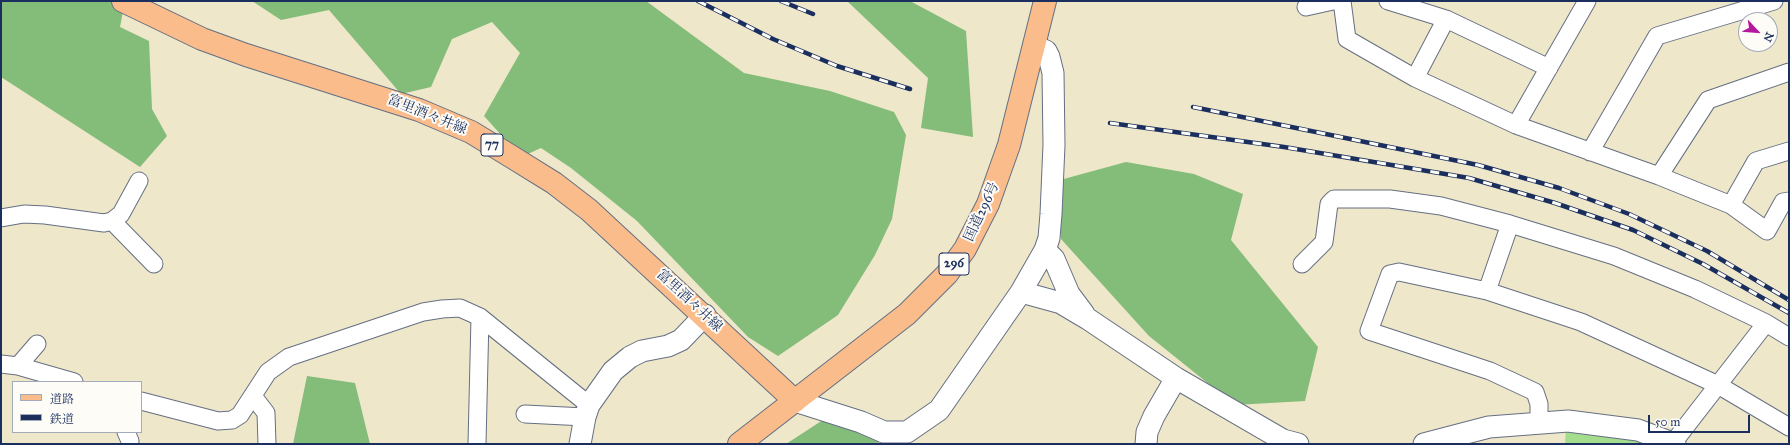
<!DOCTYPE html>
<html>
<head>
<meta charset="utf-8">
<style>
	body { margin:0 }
	#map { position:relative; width:1790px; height:445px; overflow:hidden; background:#eee7c9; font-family:"IM FELL Great Primer","Noto Serif JP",serif }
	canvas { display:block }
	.frame { position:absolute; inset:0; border:2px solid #1b2f5e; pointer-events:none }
	.legend { position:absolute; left:12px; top:381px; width:130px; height:52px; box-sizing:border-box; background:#fdfcf7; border:1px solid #a3aaba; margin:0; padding:5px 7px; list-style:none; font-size:12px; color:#1b2f5e }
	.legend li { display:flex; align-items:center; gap:8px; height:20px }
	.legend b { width:20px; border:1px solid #a3aaba }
	.north { position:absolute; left:1738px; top:12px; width:40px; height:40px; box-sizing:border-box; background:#fdfcf7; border:1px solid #a3aaba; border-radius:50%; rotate:116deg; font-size:11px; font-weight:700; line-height:16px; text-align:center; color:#1b2f5e }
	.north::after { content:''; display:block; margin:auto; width:14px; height:18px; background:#b5179e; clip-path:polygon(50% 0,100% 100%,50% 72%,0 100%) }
	.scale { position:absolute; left:1648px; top:415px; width:102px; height:18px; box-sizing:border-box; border:2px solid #1b2f5e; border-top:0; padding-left:5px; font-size:12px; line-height:14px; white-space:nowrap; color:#1b2f5e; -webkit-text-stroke:3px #fdfcf7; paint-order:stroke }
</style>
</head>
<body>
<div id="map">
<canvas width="1790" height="445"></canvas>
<div class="frame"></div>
<ul class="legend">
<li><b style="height:5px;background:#f9bc8a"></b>道路</li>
<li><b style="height:5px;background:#1b2f5e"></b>鉄道</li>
</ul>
<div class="north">N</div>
<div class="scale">50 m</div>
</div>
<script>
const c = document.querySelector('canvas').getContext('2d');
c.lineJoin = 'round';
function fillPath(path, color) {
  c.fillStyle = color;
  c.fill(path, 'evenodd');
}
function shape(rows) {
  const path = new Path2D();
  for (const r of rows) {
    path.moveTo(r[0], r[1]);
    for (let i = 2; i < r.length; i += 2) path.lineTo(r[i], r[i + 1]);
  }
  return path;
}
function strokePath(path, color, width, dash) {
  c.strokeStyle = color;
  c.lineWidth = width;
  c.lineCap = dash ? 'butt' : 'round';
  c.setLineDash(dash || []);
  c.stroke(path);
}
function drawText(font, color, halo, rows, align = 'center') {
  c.font = font + ' "IM FELL Great Primer","Noto Serif JP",serif';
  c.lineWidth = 4;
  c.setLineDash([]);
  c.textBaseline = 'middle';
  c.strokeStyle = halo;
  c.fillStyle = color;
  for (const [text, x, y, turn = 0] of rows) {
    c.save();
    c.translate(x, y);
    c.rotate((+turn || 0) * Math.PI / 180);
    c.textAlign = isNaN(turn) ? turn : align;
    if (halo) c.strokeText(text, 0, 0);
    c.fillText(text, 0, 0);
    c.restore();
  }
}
fillPath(shape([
	[1566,425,1665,444,1565,444]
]), '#a5dd8f');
fillPath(shape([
	[1,1,125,1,120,27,149,41,152,109,167,136,140,167,1,77],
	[252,1,646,1,744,73,830,91,894,112,906,135,892,219,875,255,838,315,778,356,748,337,637,221,571,168,541,148,521,157,484,116,520,53,492,22,452,39,431,87,401,94,329,10,281,20],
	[847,1,910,1,966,31,973,137,921,128,928,78],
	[1126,162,1194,174,1243,194,1231,240,1318,347,1305,401,1235,405,1149,336,1061,239,1060,180],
	[307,376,355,383,370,444,293,444],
	[826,418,855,425,878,441,879,444,786,444]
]), '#84bc7a');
const minor = shape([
	[1342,1,1347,39,1415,78,1516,125,1659,176,1731,205,1767,231,1783,202,1789,201],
	[1388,1,1446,19,1549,68],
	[1306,7,1333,1],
	[1415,78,1446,19],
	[1516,125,1587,1],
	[1590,152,1657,36,1774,1],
	[1659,176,1708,100,1789,72],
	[1731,205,1756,161,1789,151],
	[1,218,24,214,45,215,104,223,112,221,121,214,139,181],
	[112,221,154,264],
	[1302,264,1324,242,1329,204,1334,199,1390,199,1441,206,1510,224,1614,256,1695,289,1766,323,1789,337],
	[1487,291,1510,224],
	[1,364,18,366,74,382],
	[18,366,37,344],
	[253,396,266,413,267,444],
	[141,401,218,421,232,420,240,415,268,372,289,357,423,312,442,309,460,308,480,317,589,405],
	[525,414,585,417],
	[1539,423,1539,404,1535,392,1490,371,1369,331,1390,274,1399,272,1487,291,1581,322,1718,385,1789,427],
	[126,432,130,441],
	[1673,443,1766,323],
	[477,444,480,317]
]);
const tertiary = shape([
	[1045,250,1054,259,1069,294,1084,314],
	[1021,292,1061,303,1088,319,1176,378,1283,440,1298,444],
	[795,401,861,422,884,432,907,432,939,410,1021,292,1045,250,1049,238,1051,214,1054,145,1053,73,1049,57,1046,51,1034,46],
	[580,444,585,417,589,405,613,371,630,357,642,351,668,346,681,340,705,315],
	[1146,444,1147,432,1154,416,1176,378],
	[1424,444,1489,427,1568,421,1638,430,1675,444]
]);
const primary = shape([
	[123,1,202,39,246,55,419,110,471,132,512,157,554,183,589,210,795,401]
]);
const trunk = shape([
	[739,444,907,314,947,274,965,249,988,204,1009,145,1045,1]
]);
strokePath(minor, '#656f83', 19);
strokePath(tertiary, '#656f83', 23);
strokePath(primary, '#656f83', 24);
strokePath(trunk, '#656f83', 24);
strokePath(minor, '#fff', 17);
strokePath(tertiary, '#fff', 21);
strokePath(primary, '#f9bc8a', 22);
strokePath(trunk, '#f9bc8a', 22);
const rail = shape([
	[698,1,773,39,837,66,910,89],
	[781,1,813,14],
	[1193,107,1478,165,1559,188,1629,214,1707,251,1789,300],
	[1110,123,1284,147,1469,178,1555,203,1633,230,1703,264,1789,313]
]);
strokePath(rail, '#1b2f5e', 4.5);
strokePath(rail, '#fdfcf7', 3, [9]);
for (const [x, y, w] of [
	[492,145,22],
	[954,264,30]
]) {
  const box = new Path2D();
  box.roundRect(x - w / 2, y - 11, w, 22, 3);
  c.fillStyle = '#fdfcf7';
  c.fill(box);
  strokePath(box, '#1b2f5e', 1);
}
drawText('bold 13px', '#1b2f5e', null, [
	["77",492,145],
	["296",954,264]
]);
drawText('14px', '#1b2f5e', '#fdfcf7', [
	["富里酒々井線",427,115,22],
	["国道296号",982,212,-65],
	["富里酒々井線",689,301,43]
]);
</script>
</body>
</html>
